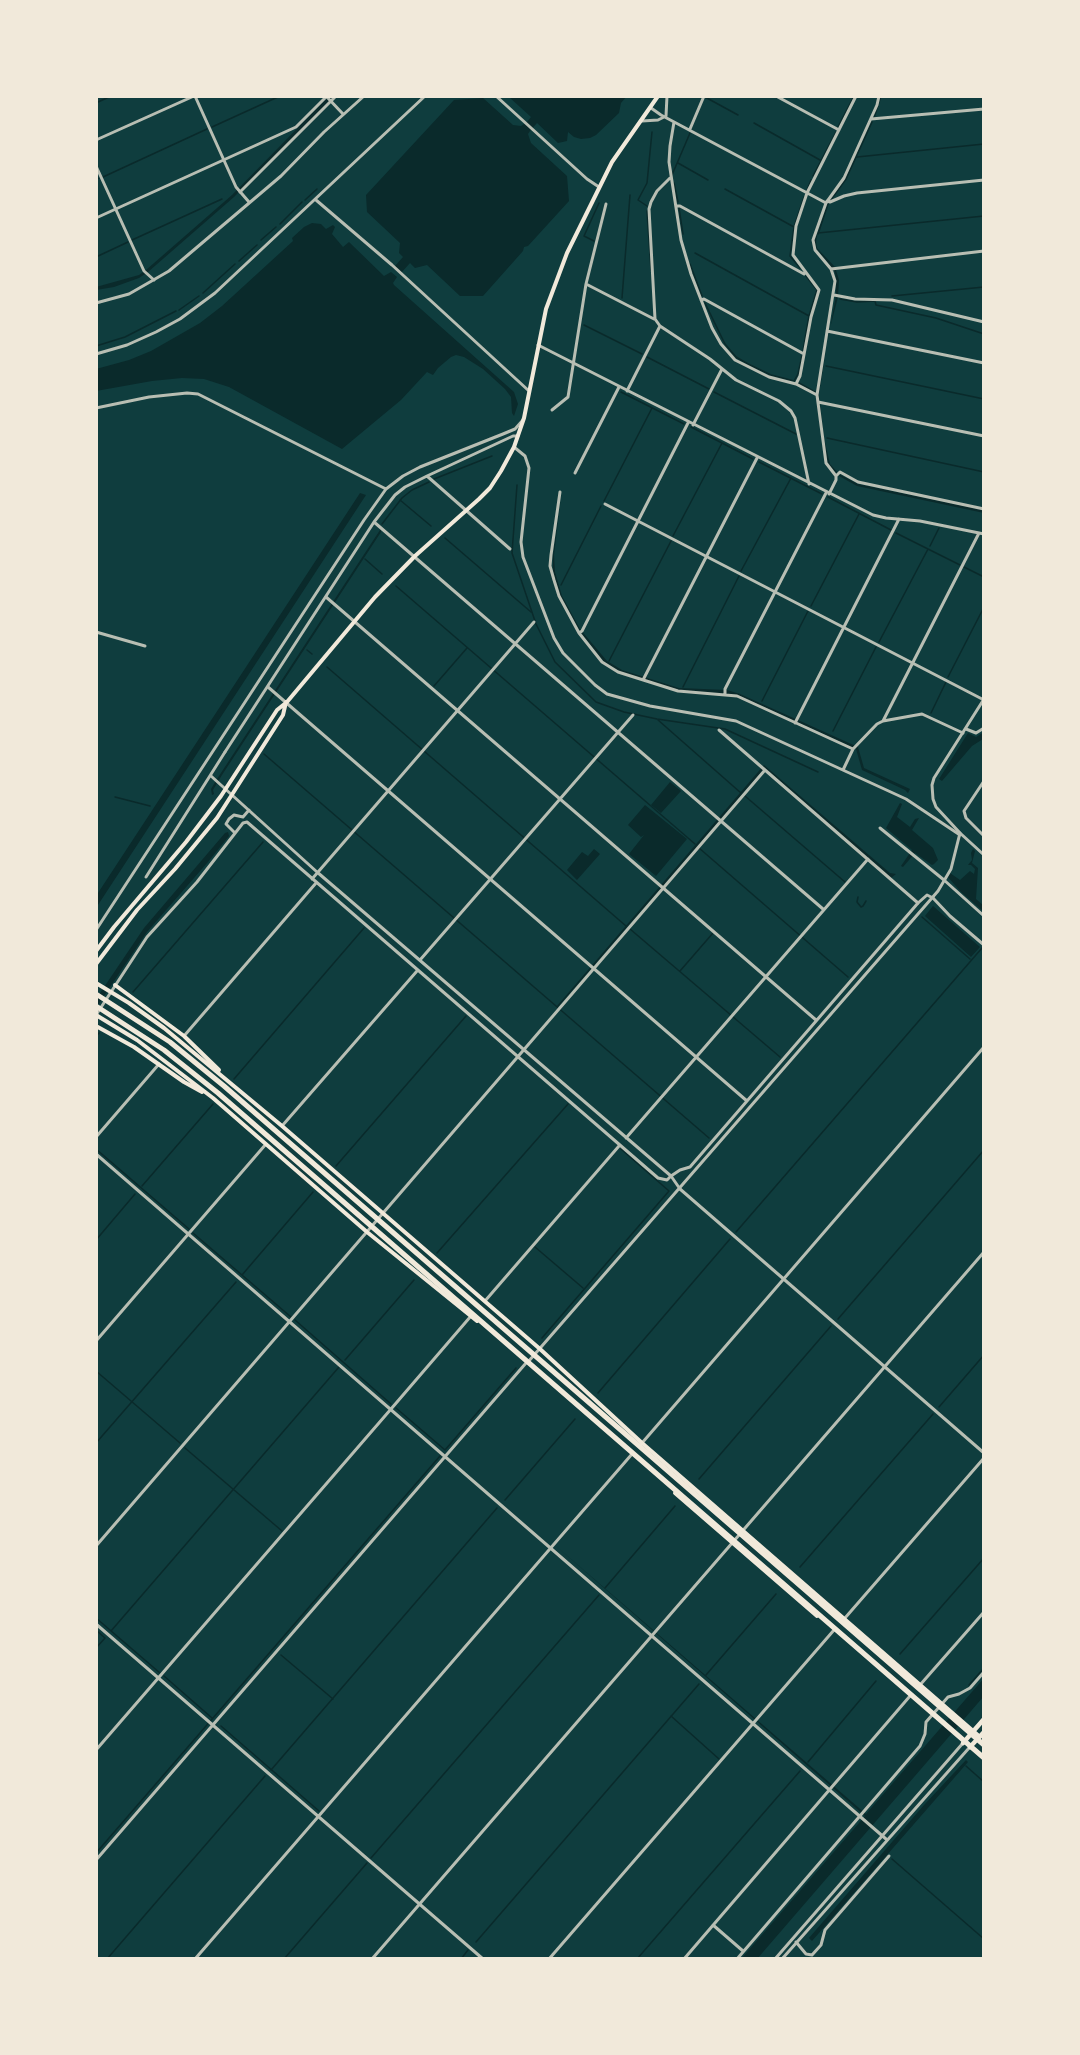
<!DOCTYPE html>
<html>
<head>
<meta charset="utf-8">
<style>
	body { margin:0 }
	#map { position:relative; width:1080px; height:2055px; overflow:hidden; background:#0f3d3e; font-family:"Sofia Sans Condensed",sans-serif }
	canvas { display:block }
	.frame { position:absolute; inset:0; border:98px solid #f1e9da; pointer-events:none }
</style>
</head>
<body>
<div id="map">
<canvas width="1080" height="2055"></canvas>
<div class="frame"></div>
</div>
<script>
const c = document.querySelector('canvas').getContext('2d');
c.lineJoin = 'round';
function fillPath(path, color) {
  c.fillStyle = color;
  c.fill(path, 'evenodd');
}
function shape(rows) {
  const path = new Path2D();
  for (const r of rows) {
    path.moveTo(r[0], r[1]);
    for (let i = 2; i < r.length; i += 2) path.lineTo(r[i], r[i + 1]);
  }
  return path;
}
function strokePath(path, color, width, dash) {
  c.strokeStyle = color;
  c.lineWidth = width;
  c.lineCap = dash ? 'butt' : 'round';
  c.setLineDash(dash || []);
  c.stroke(path);
}
fillPath(shape([
	[329,96,334,96,234,197,148,272,139,278,114,287,96,290,96,287,139,275,146,270,232,195],
	[511,96,627,96,621,103,619,113,596,135,590,138,581,139,574,137,568,132,567,141,558,143,537,123,530,131,528,134,531,143,567,176,569,201,528,246,524,247,523,251,483,296,460,296,427,265,415,268,410,263,401,273,395,266,403,257,399,253,400,243,367,212,366,195,454,100,483,98,513,125,521,126,527,122,531,117,509,97],
	[312,223,321,224,326,229,333,225,335,227,332,234,343,247,349,242,384,276,391,272,397,277,393,283,394,285,514,392,518,404,514,416,512,413,511,397,505,389,483,369,464,357,456,355,451,357,438,368,433,375,427,372,401,400,342,449,229,387,204,379,182,378,152,381,96,391,96,369,129,360,151,351,200,323,222,306,293,241,292,238,304,227],
	[818,232,816,241,817,248,835,267,839,280,838,297,829,332,819,394,824,438,830,464,839,474,858,484,984,510,984,513,857,486,839,476,828,464,823,437,818,393,836,296,836,280,835,272,816,248,814,241],
	[562,489,554,555,555,572,562,596,580,629,607,661,622,670,679,688,727,690,740,694,858,747,864,768,910,789,908,793,905,790,862,770,856,749,738,695,679,690,621,672,603,661,581,633,560,596,553,571,553,556],
	[360,493,366,495,96,908,96,896],
	[381,525,381,532,222,775,213,790,214,794,212,795,211,789,217,779,380,530],
	[984,732,983,739,972,746,942,781,939,779,968,733,976,737],
	[764,765,890,873,896,874,891,878,765,768,558,1007,557,1006],
	[670,782,681,791,661,813,651,805],
	[900,803,902,804,897,817,910,827,915,819,919,818,912,830,933,848,938,860,934,864,932,865,915,853,903,867,901,866,912,850,886,828],
	[645,805,687,839,656,876,629,854,644,835,641,837,628,825],
	[228,832,229,836,208,862,147,932,96,1008,96,999,144,928,225,833],
	[594,849,600,854,577,880,567,870,582,852,588,856],
	[973,849,975,851,972,863,978,868,976,899,984,906,984,912,961,892,947,876,950,873,960,880,970,871,974,874,975,869,971,865,968,865,972,860,971,853],
	[933,906,980,947,971,957,925,916],
	[556,1546,866,1814,984,1678,984,1696,757,1959,741,1959,865,1816],
	[966,1760,968,1762,812,1941,809,1938,924,1805]
]), '#0a2a2b');
strokePath(shape([
	[705,97,738,115],
	[96,103,111,96],
	[874,118,881,96],
	[754,123,820,160],
	[212,127,280,96],
	[838,127,854,96],
	[857,157,984,144],
	[678,163,708,180],
	[672,175,690,133],
	[813,176,836,132],
	[103,177,207,129],
	[96,180,99,178],
	[674,183,678,202],
	[725,189,794,227],
	[807,190,811,180],
	[305,200,317,189],
	[647,206,638,200,647,183,652,132],
	[679,208,683,234],
	[647,211,651,270],
	[280,224,302,202],
	[818,233,984,216],
	[818,234,828,204,846,179,872,122],
	[132,240,222,199],
	[261,240,276,227],
	[594,241,584,236,599,203],
	[695,253,809,316],
	[96,257,128,242],
	[239,261,257,245],
	[690,264,702,296],
	[800,268,790,256,794,227,804,197],
	[203,293,235,264],
	[892,296,984,287],
	[622,298,630,195],
	[840,299,857,302,875,301,876,305,936,318,984,334],
	[705,303,725,344,736,357,748,364,771,375,794,381,798,374,802,356],
	[179,310,199,296],
	[584,325,642,354],
	[96,346,125,337,176,311],
	[803,351,809,316,817,290,806,276],
	[647,357,709,389],
	[826,366,984,399],
	[799,383,815,392],
	[621,392,684,424],
	[714,392,796,434],
	[691,427,753,459],
	[827,438,984,472],
	[759,462,822,494],
	[434,479,492,456],
	[517,485,512,553,536,624,555,662,596,702,624,712,657,719,725,729,818,772],
	[828,497,891,530],
	[400,500,431,526],
	[604,501,652,408],
	[382,524,402,498,412,490,429,482],
	[896,533,960,565],
	[673,536,722,443],
	[445,538,531,612],
	[930,546,939,528],
	[365,559,382,574],
	[964,567,984,577],
	[741,571,791,478],
	[561,585,601,506],
	[396,586,695,844],
	[811,606,859,514],
	[879,642,928,549],
	[307,650,312,654],
	[609,661,671,541],
	[327,667,626,926],
	[948,677,984,607],
	[434,686,467,648],
	[683,687,739,576],
	[762,701,808,611],
	[931,713,946,682],
	[658,720,741,793],
	[833,731,876,647],
	[264,754,709,1138],
	[745,796,845,882],
	[115,797,150,806],
	[699,848,848,977],
	[858,897,857,902,861,907,863,906,866,901],
	[922,917,970,959],
	[630,929,780,1057],
	[680,971,713,933],
	[133,992,263,842],
	[96,1036,99,1033],
	[234,1079,364,928],
	[96,1149,189,1229],
	[336,1166,466,1016],
	[142,1186,213,1104],
	[736,1232,982,948],
	[193,1233,291,1317],
	[96,1240,135,1194],
	[535,1247,583,1288],
	[437,1253,568,1104],
	[242,1275,313,1192],
	[838,1319,984,1150],
	[295,1320,391,1404],
	[542,1338,669,1191,621,1149],
	[345,1360,414,1280],
	[96,1371,180,1443],
	[598,1393,730,1239],
	[939,1407,984,1355],
	[396,1408,445,1450,516,1368],
	[96,1443,236,1282],
	[185,1448,282,1531],
	[699,1479,831,1326],
	[505,1500,575,1419],
	[800,1567,933,1414],
	[605,1588,675,1506],
	[96,1618,160,1673],
	[96,1630,105,1638,96,1648],
	[111,1631,339,1367],
	[900,1654,984,1558],
	[281,1655,333,1699],
	[706,1675,776,1594],
	[164,1676,212,1718],
	[969,1685,984,1668],
	[671,1716,719,1759],
	[221,1726,319,1811],
	[808,1762,876,1681],
	[966,1766,984,1782],
	[271,1770,497,1508],
	[96,1853,440,1456],
	[371,1858,599,1595],
	[892,1859,984,1939],
	[476,1942,699,1684],
	[107,1959,265,1776],
	[284,1959,367,1863],
	[461,1959,468,1950],
	[637,1959,800,1771]
]), '#0a2a2b', 1.5);
strokePath(shape([
	[326,96,343,114],
	[496,96,587,179,599,187],
	[776,96,839,130],
	[651,108,661,115,826,203],
	[871,119,984,109],
	[642,121,658,120,666,116,667,96],
	[674,122,670,146,669,162,681,240,691,274,712,328,721,344,735,360,769,377,796,384,817,395],
	[690,129,704,96],
	[96,140,194,96],
	[96,166,144,271,154,280],
	[670,178,657,191,651,202,649,209,655,319,660,326,710,359,736,380,779,401,791,411,795,418,809,484],
	[240,192,336,96],
	[827,201,830,202,844,196,857,193,984,180],
	[676,206,680,206,804,274,805,272],
	[96,218,296,127,327,96],
	[831,269,984,251],
	[586,284,654,319],
	[834,295,855,299,892,300,984,322],
	[701,300,704,299,804,354],
	[827,331,984,363],
	[538,345,873,515,886,518,920,521,984,534],
	[796,384,800,376,811,317,819,290,793,255,796,226,807,193,856,96],
	[627,391,660,326],
	[818,402,984,436],
	[96,408,149,397,187,393,198,394,386,489],
	[552,410,568,397,586,284,606,204],
	[693,425,722,369],
	[514,447,525,456,529,468,521,542,523,557,554,638,563,653,595,685,607,694,650,706,736,721,906,799,960,835],
	[575,473,619,387],
	[427,476,510,549],
	[836,476,826,463,817,395,835,281,831,269,815,250,813,240,826,203,844,178,877,105,879,96],
	[560,492,551,555,550,566,554,580,559,596,579,633,602,662,618,672,678,691,737,696,853,749],
	[829,494,836,480,836,476,840,472,858,482,984,509],
	[605,504,984,700],
	[374,522,823,909],
	[579,633,582,631,688,423],
	[643,680,757,458],
	[725,694,725,689,826,493],
	[883,721,979,533],
	[795,723,899,519],
	[966,729,976,733,984,728],
	[719,730,765,770],
	[225,752,374,522,395,495,405,487,427,476,513,436,518,436],
	[843,770,853,749,877,724,883,721,922,714,963,733],
	[984,781,964,811,966,818,984,836],
	[880,828,944,880,984,916],
	[235,833,226,824,229,819,234,815,243,817,249,810],
	[960,833,984,855],
	[312,879,534,622],
	[933,898,950,916,984,945],
	[96,930,364,520,386,489,403,476,420,467,503,434,515,429,523,420],
	[420,960,633,715],
	[96,1015,147,937,197,882,243,823,247,822,658,1178,667,1180,671,1176,317,872,211,776],
	[184,1036,316,883],
	[282,1126,417,971],
	[96,1137,159,1064],
	[626,1138,868,859],
	[96,1154,886,1839],
	[680,1189,984,1453],
	[485,1301,619,1146],
	[96,1341,266,1144],
	[642,1443,984,1047],
	[96,1546,765,770,918,903],
	[845,1618,984,1458],
	[96,1624,483,1959],
	[920,1685,984,1612],
	[96,1750,391,1409],
	[96,1860,526,1363],
	[713,1925,743,1951],
	[796,1942,806,1954,812,1955,821,1945,825,1930,889,1856],
	[195,1959,632,1454],
	[372,1959,984,1252],
	[549,1959,834,1630],
	[684,1959,910,1696],
	[737,1959,920,1746,925,1734,926,1722,948,1697,959,1694,970,1688,984,1672]
]), '#b8beb3', 3);
strokePath(shape([
	[195,96,236,187,249,202],
	[316,200,392,265,529,391],
	[96,303,129,294,169,271,281,176,324,132,364,96],
	[96,354,127,345,156,332,180,319,215,293,425,96],
	[326,597,816,1020],
	[96,632,145,646],
	[268,687,747,1101],
	[146,877,225,752],
	[680,1189,671,1176,680,1170,690,1167,918,903,927,895,933,898],
	[528,1362,938,891,951,869,960,833,936,807,933,799,932,785,934,778,984,699],
	[391,1409,471,1316],
	[775,1959,963,1743],
	[782,1959,969,1748]
]), '#b8beb3', 3);
strokePath(shape([
	[96,951,114,927,186,842,221,796,277,710,287,702,375,597,415,556,479,499,490,488,501,471,514,447,524,418,546,309,567,253,612,162,658,96],
	[96,964,137,910,175,869,217,818,283,715,286,702],
	[96,983,129,1003,164,1028,282,1126,540,1349,642,1443,980,1737],
	[115,985,184,1036,219,1070],
	[96,1015,137,1040,213,1098,367,1232,477,1321],
	[96,1026,134,1047,184,1082,202,1092],
	[675,1493,817,1616]
]), '#f1e9da', 4);
strokePath(shape([
	[963,1743,984,1719],
	[970,1747,984,1732]
]), '#f1e9da', 4.5);
strokePath(shape([
	[96,994,170,1042,224,1086,984,1745],
	[96,1006,164,1050,218,1093,984,1758]
]), '#f1e9da', 5);
</script>
</body>
</html>
